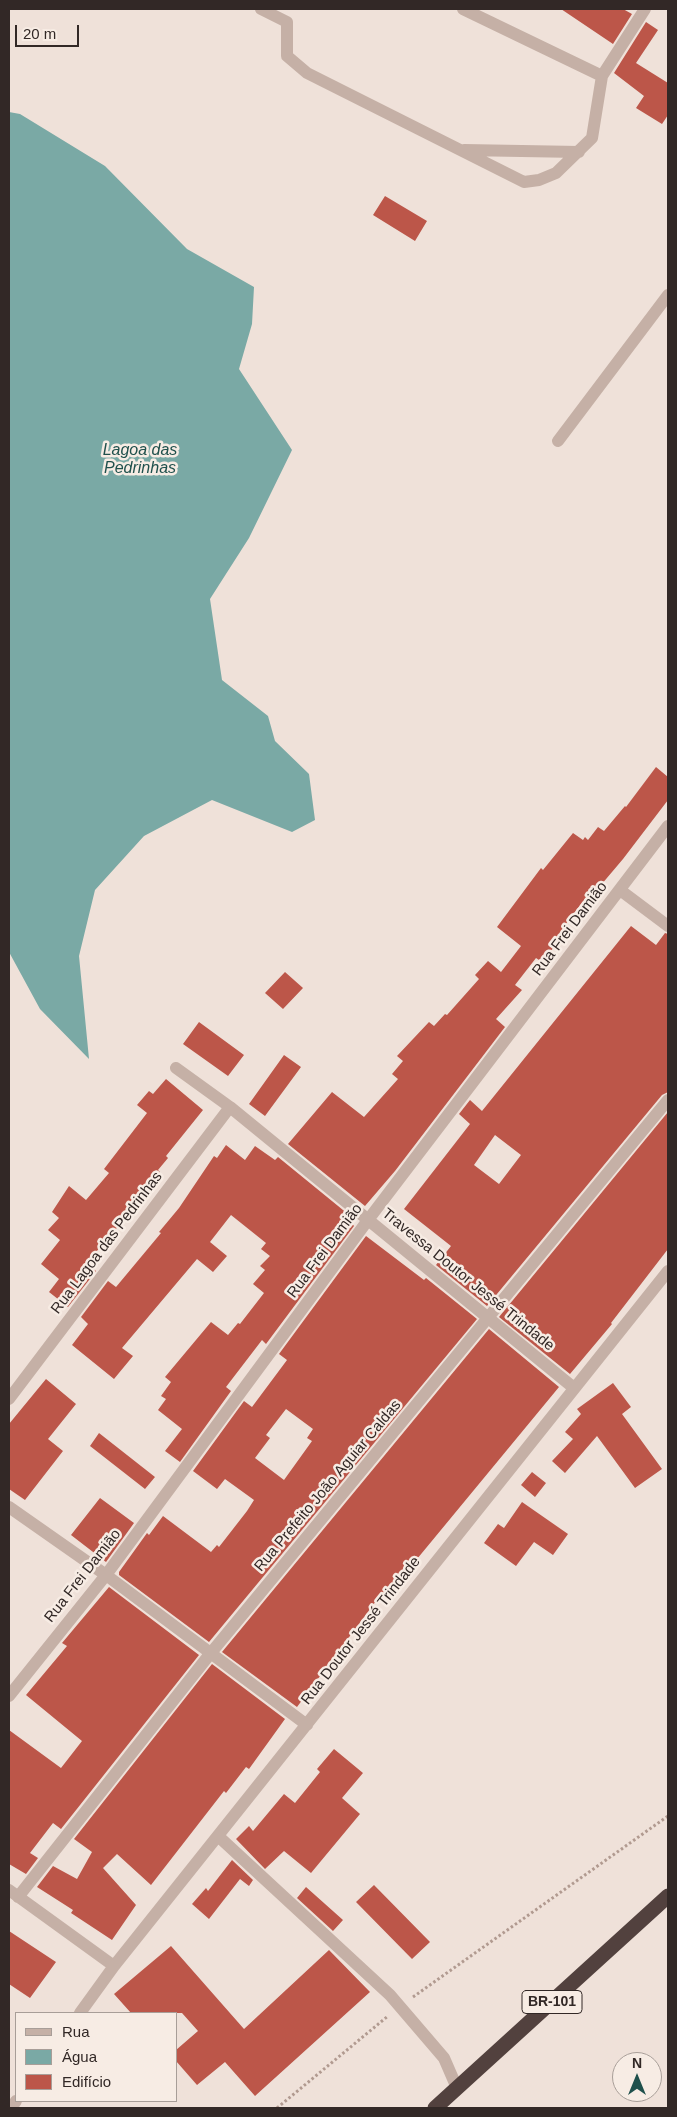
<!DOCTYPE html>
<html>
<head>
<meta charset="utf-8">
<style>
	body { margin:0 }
	#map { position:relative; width:677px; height:2117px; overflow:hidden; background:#efe1d9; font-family:Helvetica,sans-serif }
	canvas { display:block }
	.frame { position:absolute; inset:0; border:10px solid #322826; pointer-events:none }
	.legend { position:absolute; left:15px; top:2012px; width:162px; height:90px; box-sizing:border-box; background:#f7ece4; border:1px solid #a89e98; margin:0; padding:6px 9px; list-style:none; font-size:15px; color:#322826 }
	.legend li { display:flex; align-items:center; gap:10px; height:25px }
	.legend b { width:25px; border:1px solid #a89e98 }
	.north { position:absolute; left:612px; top:2052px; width:50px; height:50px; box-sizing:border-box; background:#f7ece4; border:1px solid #a89e98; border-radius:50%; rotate:0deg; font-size:14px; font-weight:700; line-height:20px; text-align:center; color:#322826 }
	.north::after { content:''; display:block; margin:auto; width:18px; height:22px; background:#1f504c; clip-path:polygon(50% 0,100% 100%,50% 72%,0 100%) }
	.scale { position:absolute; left:15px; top:25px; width:64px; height:22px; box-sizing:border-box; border:2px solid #322826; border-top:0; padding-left:6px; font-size:15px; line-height:18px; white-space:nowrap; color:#322826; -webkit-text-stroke:4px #f7ece4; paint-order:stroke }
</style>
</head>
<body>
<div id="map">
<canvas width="677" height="2117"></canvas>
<div class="frame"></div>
<ul class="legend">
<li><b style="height:6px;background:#c5b0a6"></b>Rua</li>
<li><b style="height:14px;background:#7aa9a5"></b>Água</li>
<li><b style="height:14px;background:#bc5649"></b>Edifício</li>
</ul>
<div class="north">N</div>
<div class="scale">20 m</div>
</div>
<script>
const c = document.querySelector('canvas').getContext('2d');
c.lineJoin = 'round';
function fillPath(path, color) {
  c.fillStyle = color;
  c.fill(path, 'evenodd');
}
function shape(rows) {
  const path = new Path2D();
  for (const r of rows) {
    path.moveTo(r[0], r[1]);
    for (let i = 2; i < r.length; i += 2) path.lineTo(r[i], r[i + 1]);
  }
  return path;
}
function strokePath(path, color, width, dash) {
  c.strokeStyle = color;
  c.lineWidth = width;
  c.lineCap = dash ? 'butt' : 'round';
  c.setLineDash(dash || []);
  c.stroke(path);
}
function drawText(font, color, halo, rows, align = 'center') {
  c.font = font + ' Helvetica,sans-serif';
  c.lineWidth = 5;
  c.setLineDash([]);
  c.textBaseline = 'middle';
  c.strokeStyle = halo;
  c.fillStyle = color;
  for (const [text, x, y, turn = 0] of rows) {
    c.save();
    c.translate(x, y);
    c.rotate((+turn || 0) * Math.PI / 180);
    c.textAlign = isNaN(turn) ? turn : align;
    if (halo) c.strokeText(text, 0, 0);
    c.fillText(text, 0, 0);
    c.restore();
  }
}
fillPath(shape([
	[9,112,20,114,105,166,187,249,254,287,252,324,239,369,292,450,249,538,210,599,222,680,268,716,275,741,309,774,315,820,292,832,212,800,144,836,95,890,79,956,89,1059,40,1009,9,952]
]), '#7aa9a5');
fillPath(shape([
	[561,9,623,9,632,14,613,44],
	[646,22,658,30,636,63,668,83,668,115,662,124,636,108,644,96,614,73],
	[385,196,427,221,415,241,373,215],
	[656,767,668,777,668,800,623,859,590,898,587,896,562,929,566,932,542,962,536,958,515,985,522,990,496,1019,505,1027,395,1171,365,1206,288,1144,332,1092,364,1117,398,1079,392,1074,403,1061,397,1056,429,1022,434,1026,445,1014,447,1015,479,979,475,975,488,961,501,972,521,946,497,927,541,868,543,870,573,833,583,840,585,837,588,840,598,827,604,831,625,806,626,807],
	[631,926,656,945,665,933,668,934,668,1092,662,1095,487,1306,436,1265,451,1246,404,1209,470,1124,459,1114,470,1100,482,1111],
	[495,1135,521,1155,499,1184,474,1165],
	[285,972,303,988,283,1009,265,993],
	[199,1022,244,1055,228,1076,183,1044],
	[284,1055,301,1067,265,1116,249,1104],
	[166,1079,203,1110,166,1156,168,1158,158,1170,160,1172,141,1200,96,1252,98,1254,89,1265,96,1271,68,1307,49,1292,59,1279,41,1264,60,1240,48,1230,59,1218,52,1212,69,1186,86,1200,109,1173,104,1169,147,1113,137,1105,149,1091,153,1094],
	[668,1112,668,1249,611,1323,612,1324,570,1374,499,1317],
	[226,1145,245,1160,255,1146,275,1160,278,1157,354,1219,351,1222,354,1226,266,1344,262,1340,226,1387,231,1391,180,1462,165,1451,182,1429,158,1410,166,1399,161,1396,171,1382,165,1377,211,1322,228,1335,238,1323,240,1324,264,1293,253,1284,265,1270,260,1266,270,1256,261,1249,266,1243,231,1215,210,1242,227,1256,213,1272,197,1259,122,1348,133,1356,114,1379,72,1345,88,1324,81,1317,108,1281,116,1287,161,1233,159,1232,179,1208,214,1156,217,1158],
	[366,1236,424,1280,426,1278,477,1319,209,1642,119,1575,119,1572,147,1533,149,1535,163,1516,211,1552,217,1545,219,1547,247,1511,254,1500,225,1479,217,1489,193,1471,244,1401,252,1407,287,1360,279,1354],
	[286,1409,313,1429,307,1438,312,1441,284,1480,255,1458,270,1438,266,1435],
	[489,1329,559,1387,398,1582,378,1603,376,1601,297,1707,222,1652],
	[46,1379,76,1404,48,1439,63,1451,25,1500,9,1489,9,1424],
	[613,1383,631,1407,622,1414,662,1469,635,1488,597,1436,565,1473,552,1461,573,1439,565,1432,581,1414,577,1409],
	[99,1433,155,1477,145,1489,90,1446],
	[532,1472,546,1483,535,1497,521,1485],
	[100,1498,134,1523,106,1562,71,1535],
	[522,1502,568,1534,553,1555,534,1542,516,1566,484,1543,498,1524,504,1528],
	[109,1587,199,1655,61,1829,53,1823,30,1853,38,1858,26,1874,9,1864,9,1730,61,1768,82,1741,26,1695,67,1646,62,1643],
	[212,1664,285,1719,249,1769,246,1767,226,1793,224,1791,151,1885,117,1854,103,1868,136,1905,112,1940,71,1913,73,1910,37,1887,53,1866,77,1879,92,1852,74,1839],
	[334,1749,363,1773,342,1798,360,1814,311,1873,284,1851,265,1869,236,1839,249,1826,253,1831,284,1794,295,1803,320,1772,317,1769],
	[232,1860,253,1880,249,1886,240,1879,209,1919,192,1904,206,1888,208,1891],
	[374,1885,430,1942,412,1959,356,1902],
	[306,1887,343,1920,333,1931,297,1898],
	[9,1931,56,1962,30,1998,9,1984],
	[171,1946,244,2029,329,1950,370,1992,255,2096,225,2062,197,2085,176,2061,176,2050,198,2031,182,2013,131,2013,114,1994]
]), '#bc5649');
strokePath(shape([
	[413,1997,668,1816],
	[277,2108,388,2016]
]), '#b19a90', 3, [2.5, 2.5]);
strokePath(shape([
	[261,9,287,22,287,56,307,73,524,182,539,180,556,173,592,138,602,76,645,9],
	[463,9,602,76],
	[464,150,579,152]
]), '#c5b0a6', 12);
strokePath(shape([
	[558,441,668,295],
	[620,890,668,926],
	[176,1068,230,1107,574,1388],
	[9,1399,230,1107],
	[9,1507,106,1575,307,1725],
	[9,1696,106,1575,368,1220,668,826],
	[218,1836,390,1995,444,2058,457,2088],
	[9,1890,114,1966],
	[18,1897,210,1654,668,1100],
	[80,2013,114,1966,668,1271],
	[11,2108,16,2101]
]), '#c5b0a6', 12);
strokePath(shape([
	[435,2108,668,1896]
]), '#52413e', 15);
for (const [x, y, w] of [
	[552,2002,60]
]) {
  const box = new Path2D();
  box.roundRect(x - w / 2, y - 11.5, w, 23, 4);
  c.fillStyle = '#f7ece4';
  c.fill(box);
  strokePath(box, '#322826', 1);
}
drawText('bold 14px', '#322826', null, [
	["BR-101",552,2002]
]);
drawText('15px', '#322826', '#f7ece4', [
	["Rua Frei Damião",570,929,-53],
	["Rua Lagoa das Pedrinhas",107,1243,-53],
	["Rua Frei Damião",325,1251,-53],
	["Travessa Doutor Jessé Trindade",468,1280,39],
	["Rua Prefeito João Aguiar Caldas",328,1486,-50],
	["Rua Frei Damião",83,1576,-52],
	["Rua Doutor Jessé Trindade",361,1631,-52]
]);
drawText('italic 16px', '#1f504c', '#f7ece4', [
	["Lagoa das",140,451],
	["Pedrinhas",140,469]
]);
</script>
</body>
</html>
